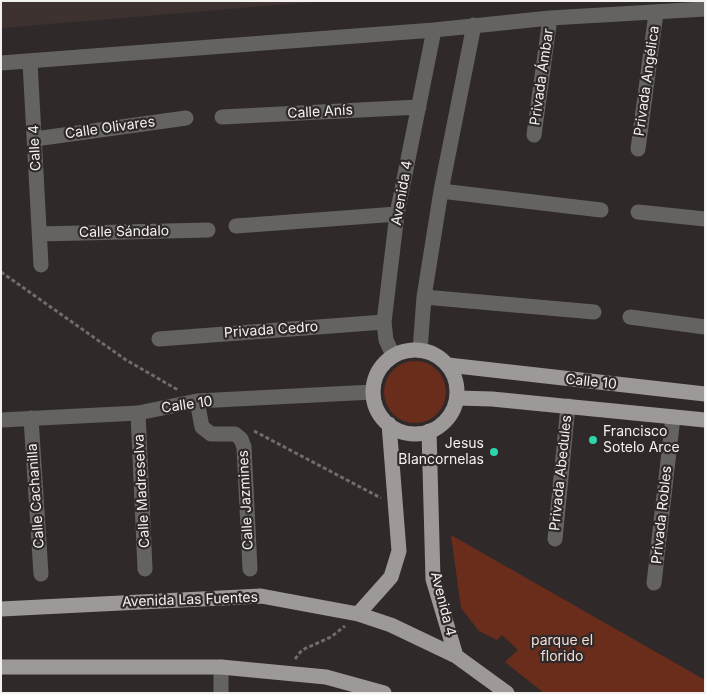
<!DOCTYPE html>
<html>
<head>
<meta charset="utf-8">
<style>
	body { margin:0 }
	#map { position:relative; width:706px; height:694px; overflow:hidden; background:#2f2a29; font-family:Inter,sans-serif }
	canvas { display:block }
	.frame { position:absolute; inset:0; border:2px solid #f3f1f0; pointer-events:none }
</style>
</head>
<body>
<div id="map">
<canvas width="706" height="694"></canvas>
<div class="frame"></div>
</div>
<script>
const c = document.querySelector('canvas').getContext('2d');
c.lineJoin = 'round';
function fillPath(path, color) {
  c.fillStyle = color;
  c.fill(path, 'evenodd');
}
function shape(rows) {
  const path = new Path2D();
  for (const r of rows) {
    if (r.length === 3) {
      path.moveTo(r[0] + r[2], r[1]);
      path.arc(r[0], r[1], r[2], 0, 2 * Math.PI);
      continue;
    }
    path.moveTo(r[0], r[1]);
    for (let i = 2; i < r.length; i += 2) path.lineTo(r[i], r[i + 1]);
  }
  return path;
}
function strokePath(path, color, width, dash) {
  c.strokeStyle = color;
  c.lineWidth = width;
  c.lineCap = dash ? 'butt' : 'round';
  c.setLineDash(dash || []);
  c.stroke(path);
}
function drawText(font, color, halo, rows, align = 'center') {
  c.font = font + ' Inter,sans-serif';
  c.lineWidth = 4.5;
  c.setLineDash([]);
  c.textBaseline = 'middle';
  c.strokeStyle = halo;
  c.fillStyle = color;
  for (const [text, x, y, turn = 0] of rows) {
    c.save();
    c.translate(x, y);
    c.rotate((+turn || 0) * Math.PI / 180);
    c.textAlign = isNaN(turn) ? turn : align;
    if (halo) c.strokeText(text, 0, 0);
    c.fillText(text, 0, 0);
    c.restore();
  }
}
fillPath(shape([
	[1,1,326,1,1,28]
]), '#3d322f');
fillPath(shape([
	[415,392,31],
	[451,535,705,680,705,693,544,693,505,662,518,650,502,635,497,640,479,631,461,608]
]), '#6a2d1b');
strokePath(shape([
	[1,272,126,360,178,390],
	[254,431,381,498],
	[295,659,302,650,331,637,345,626]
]), '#706c6b', 3, [4, 2.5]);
strokePath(shape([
	[30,62,41,265],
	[1,63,434,30,550,18,705,9],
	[222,117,419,107],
	[534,135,550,18],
	[35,139,186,118],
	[638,149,656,13],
	[441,191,601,210],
	[638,212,705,219],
	[236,226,397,214],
	[40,234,208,230],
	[424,297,594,312],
	[630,317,705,327],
	[159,339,384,322],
	[420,350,424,297,441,191,474,25],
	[393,355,386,340,384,322,397,214,434,30],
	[197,401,202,427,211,434,235,434,241,439,244,447,250,569],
	[138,413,145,569],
	[31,418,41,574],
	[1,420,138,413,197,401,373,392],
	[555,539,568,406],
	[654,583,673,417],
	[221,667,221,693]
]), '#656362', 15);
strokePath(shape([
	[415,392,42],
	[448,365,705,394],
	[457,398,492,399,705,420],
	[429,431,433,579,456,656],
	[1,609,261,596,358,614,391,625,456,656,507,693],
	[358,614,391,577,399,551,389,424],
	[1,667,221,667,326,677,384,693]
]), '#9d9998', 15);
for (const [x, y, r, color] of [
	[593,440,5,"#2cd5ab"],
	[494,452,5,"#2cd5ab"]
]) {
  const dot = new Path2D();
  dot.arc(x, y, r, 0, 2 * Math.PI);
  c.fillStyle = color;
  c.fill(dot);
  strokePath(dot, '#2f2a29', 2);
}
drawText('14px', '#f3f1f0', '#2f2a29', [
	["Privada Ámbar",542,77,-82],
	["Privada Angélica",647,81,-82],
	["Calle Anís",320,112,-3],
	["Calle Olivares",110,128,-8],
	["Calle 4",35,148,-93],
	["Avenida 4",402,193,-80],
	["Calle Sándalo",124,232,-1],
	["Privada Cedro",271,330,-4],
	["Calle 10",591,382,6],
	["Calle 10",187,405,-8],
	["Privada Abedules",561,473,-84],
	["Calle Madreselva",142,491,-93],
	["Calle Cachanilla",36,496,-94],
	["Calle Jazmines",246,500,-93],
	["Privada Robles",662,515,-84],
	["Avenida Las Fuentes",190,600,-2],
	["Avenida 4",443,604,76]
]);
drawText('14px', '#f3f1f0', '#2f2a29', [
	["Francisco",603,432],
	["Sotelo Arce",603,448],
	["Jesus",484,444,"right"],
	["Blancornelas",484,460,"right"]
], 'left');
drawText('14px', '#f3dbd4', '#2f2a29', [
	["parque el",562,641],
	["florido",562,657]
]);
</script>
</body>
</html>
